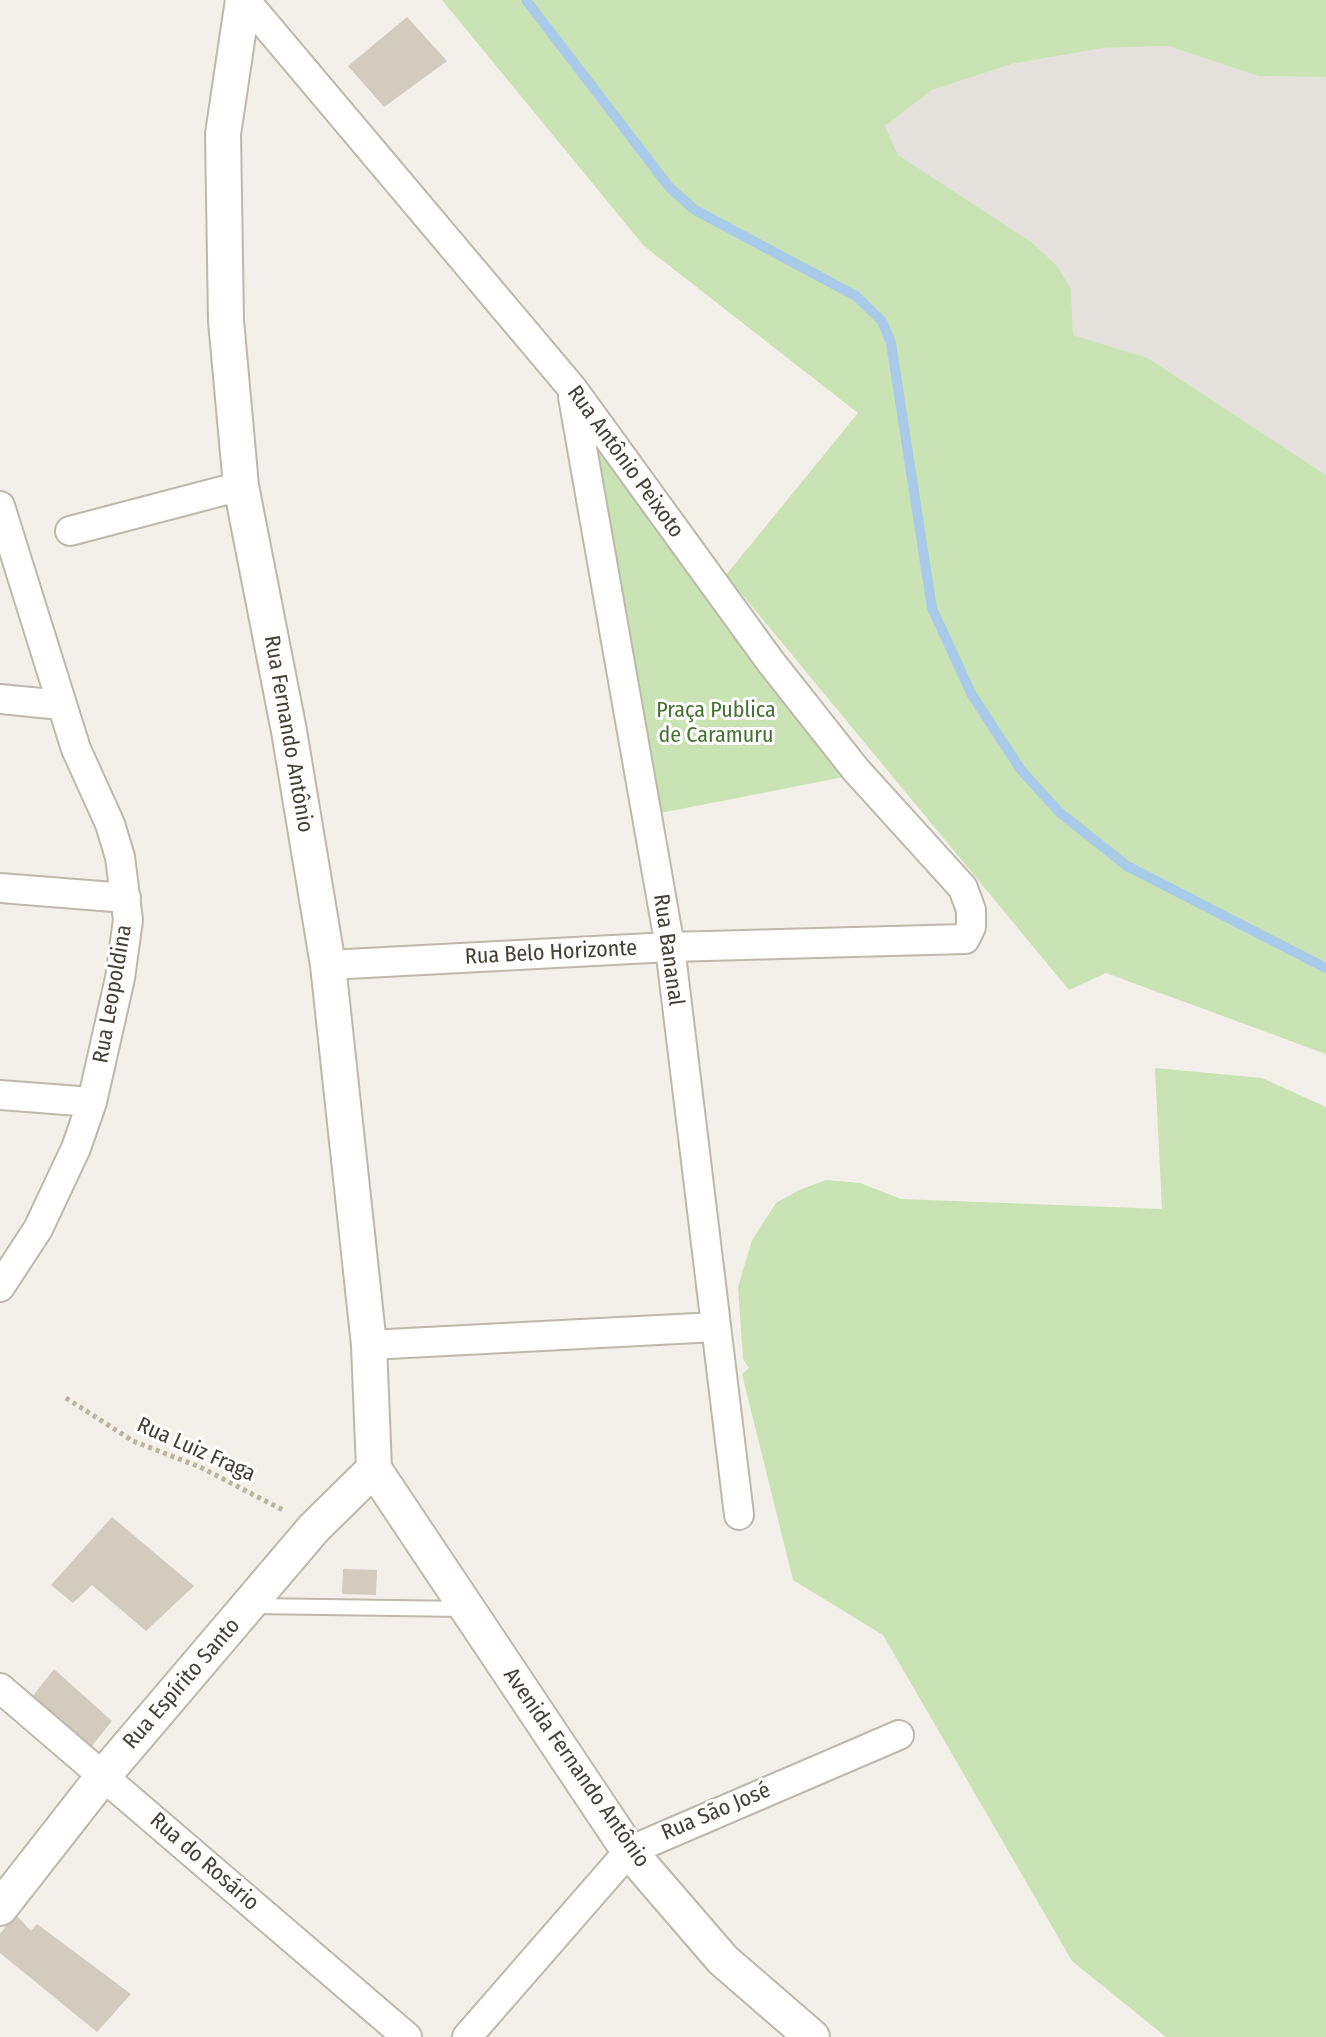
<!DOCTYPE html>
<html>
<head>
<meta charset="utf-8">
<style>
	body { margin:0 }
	canvas { display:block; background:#f2f0e8 }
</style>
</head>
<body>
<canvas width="1326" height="2037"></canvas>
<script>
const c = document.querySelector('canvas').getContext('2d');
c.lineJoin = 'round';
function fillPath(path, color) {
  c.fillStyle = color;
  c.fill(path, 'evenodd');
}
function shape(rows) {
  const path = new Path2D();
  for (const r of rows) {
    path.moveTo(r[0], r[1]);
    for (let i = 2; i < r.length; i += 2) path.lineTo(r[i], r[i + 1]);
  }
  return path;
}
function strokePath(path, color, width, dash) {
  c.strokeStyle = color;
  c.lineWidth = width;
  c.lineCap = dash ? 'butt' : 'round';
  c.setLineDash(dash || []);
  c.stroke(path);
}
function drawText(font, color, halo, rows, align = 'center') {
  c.font = font + ' "Fira Sans Condensed",sans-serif';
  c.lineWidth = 6;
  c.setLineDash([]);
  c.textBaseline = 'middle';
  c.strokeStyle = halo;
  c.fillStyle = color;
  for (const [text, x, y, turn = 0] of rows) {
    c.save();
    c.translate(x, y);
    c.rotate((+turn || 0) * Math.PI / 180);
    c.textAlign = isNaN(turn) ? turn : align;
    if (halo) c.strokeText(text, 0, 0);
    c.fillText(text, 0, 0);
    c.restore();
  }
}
fillPath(shape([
	[1168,46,1258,76,1326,77,1326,475,1148,358,1073,335,1071,289,898,155,885,126,932,90,1012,64,1102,48]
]), '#e5e1dc');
fillPath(shape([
	[442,0,1326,0,1326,77,1258,76,1168,46,1102,48,1012,64,932,90,885,126,898,155,1031,242,1057,266,1071,289,1073,335,1148,358,1326,475,1326,1054,1106,973,1069,990,726,575,858,413,644,246],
	[579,407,849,776,655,814],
	[1155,1068,1262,1078,1326,1107,1326,2037,1166,2037,1072,1961,883,1635,793,1580,742,1374,749,1368,743,1359,738,1287,752,1240,776,1203,799,1190,826,1180,860,1183,901,1199,1162,1209]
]), '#cae3b4');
strokePath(shape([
	[526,0,670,188,695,210,856,296,882,321,891,343,932,608,972,695,1021,770,1059,812,1127,866,1326,968]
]), '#a9cbe9', 10);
fillPath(shape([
	[407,17,447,61,384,107,348,66],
	[112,1517,194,1586,146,1631,92,1585,73,1603,51,1585],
	[343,1569,377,1570,376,1595,342,1594],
	[54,1669,112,1721,87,1752,28,1702],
	[15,1914,31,1931,37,1924,131,1994,97,2032,0,1953,0,1934]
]), '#d3ccbe');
const service = shape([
	[254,1606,465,1609]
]);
const minor = shape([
	[245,0,572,388,770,661,856,770,963,888,971,910,971,927,965,939,670,947,328,965],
	[573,397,670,947,739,1515],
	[0,506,76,749,110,824,120,857,128,920,120,978,92,1102,76,1148,38,1229,0,1287],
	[70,531,241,486],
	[0,699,61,705],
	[0,888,126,898],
	[0,1095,92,1102],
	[369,1345,716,1327],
	[0,1688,407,2037],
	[467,2037,629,1851,899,1735]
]);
const tertiary = shape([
	[243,0,223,134,226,321,241,486,289,731,328,965,369,1345,374,1469],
	[374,1469,629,1851,723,1960,812,2037],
	[0,1908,104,1775,314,1528,374,1469]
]);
strokePath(service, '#bdb8ab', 18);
strokePath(minor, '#bdb8ab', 32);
strokePath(tertiary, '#bdb8ab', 38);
strokePath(shape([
	[66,1398,133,1441,200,1467,285,1511]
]), '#bdb49e', 5, [4, 4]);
strokePath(service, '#fff', 14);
strokePath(minor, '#fff', 28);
strokePath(tertiary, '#fff', 34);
drawText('22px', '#454037', '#fff', [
	["Rua Antônio Peixoto",625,462,54],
	["Rua Fernando Antônio",288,734,80],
	["Rua Bananal",668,950,82],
	["Rua Belo Horizonte",551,953,-3],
	["Rua Leopoldina",113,994,-80],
	["Rua Luiz Fraga",196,1450,24],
	["Rua Espírito Santo",182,1684,-49],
	["Avenida Fernando Antônio",576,1768,55],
	["Rua São José",716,1812,-23],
	["Rua do Rosário",204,1862,41]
]);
drawText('22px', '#447130', '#fff', [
	["Praça Publica",716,711],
	["de Caramuru",716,736]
]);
</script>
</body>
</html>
